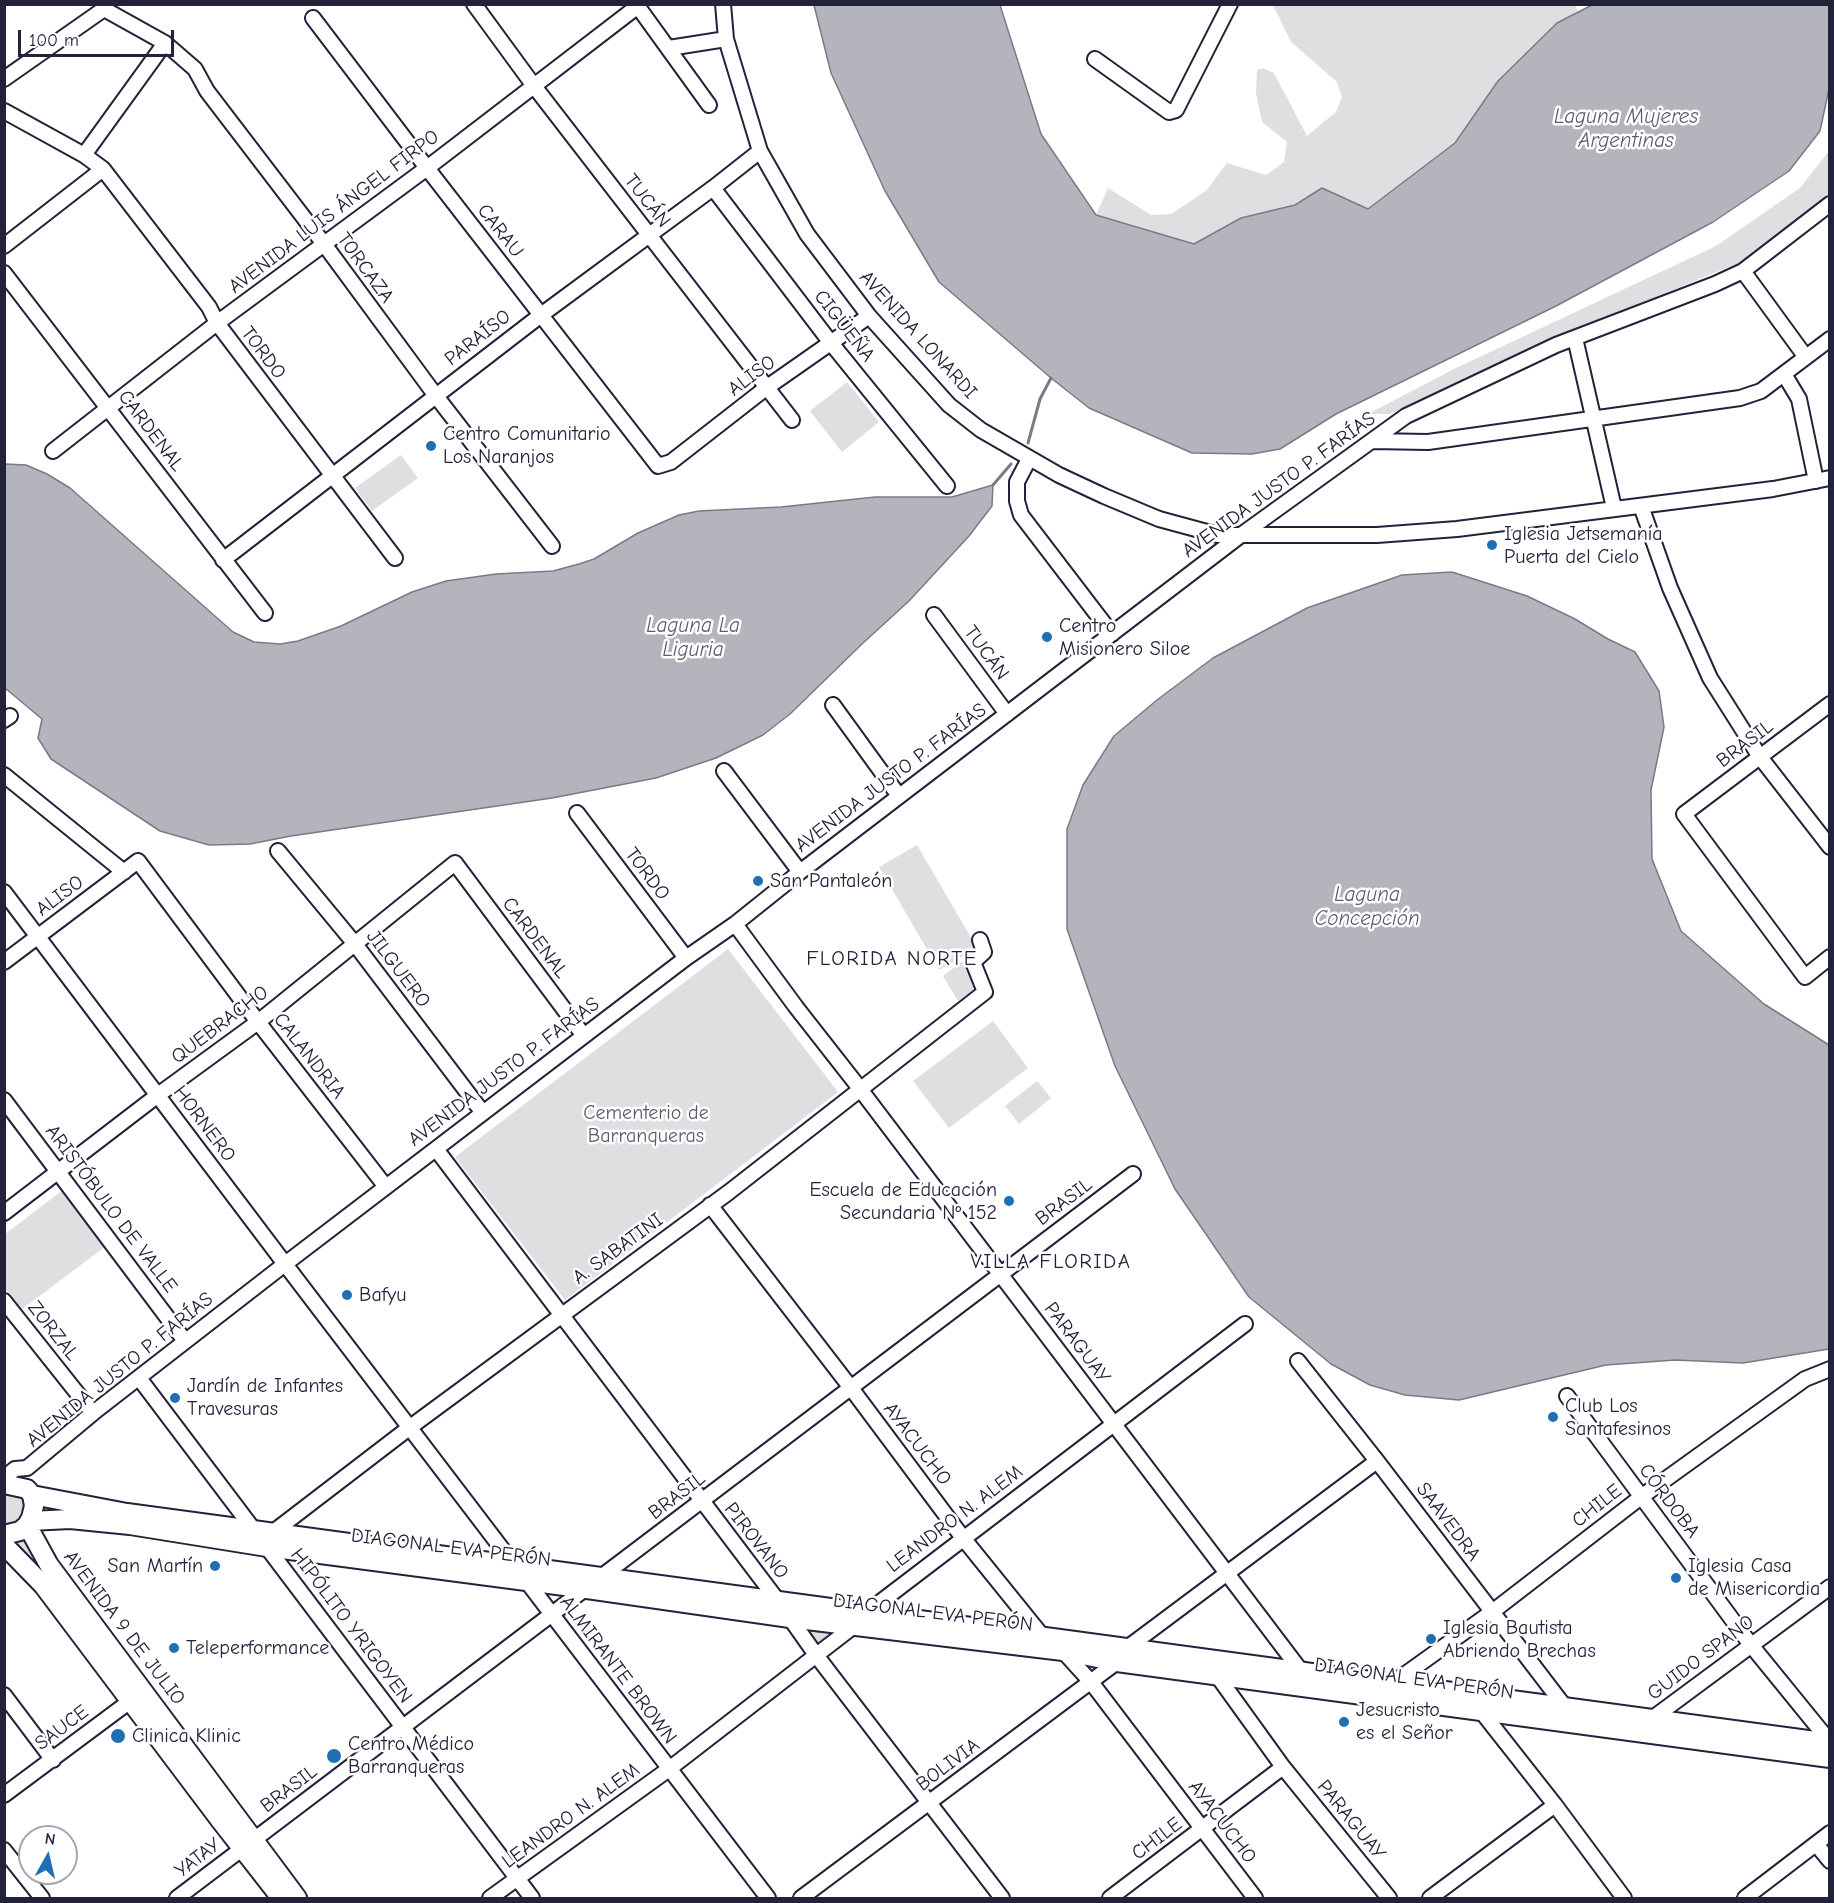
<!DOCTYPE html>
<html>
<head>
<meta charset="utf-8">
<style>
	body { margin:0 }
	#map { position:relative; width:1834px; height:1903px; overflow:hidden; background:#fff; font-family:"Comic Neue",sans-serif }
	canvas { display:block }
	.frame { position:absolute; inset:0; border:6px solid #22223b; pointer-events:none }
	.north { position:absolute; left:18px; top:1825px; width:60px; height:60px; box-sizing:border-box; background:#fff; border:2px solid #a7a7b1; border-radius:50%; rotate:8deg; font-size:16px; font-weight:700; line-height:24px; text-align:center; color:#22223b }
	.north::after { content:''; display:block; margin:auto; width:21px; height:27px; background:#1f6fb2; clip-path:polygon(50% 0,100% 100%,50% 72%,0 100%) }
	.scale { position:absolute; left:18px; top:30px; width:156px; height:27px; box-sizing:border-box; border:3px solid #22223b; border-top:0; padding-left:8px; font-size:18px; line-height:21px; white-space:nowrap; color:#22223b; -webkit-text-stroke:4px #fff; paint-order:stroke }
</style>
</head>
<body>
<div id="map">
<canvas width="1834" height="1903"></canvas>
<div class="frame"></div>
<div class="north">N</div>
<div class="scale">100 m</div>
</div>
<script>
const c = document.querySelector('canvas').getContext('2d');
c.lineJoin = 'round';
function fillPath(path, color) {
  c.fillStyle = color;
  c.fill(path, 'evenodd');
}
function shape(rows) {
  const path = new Path2D();
  for (const r of rows) {
    path.moveTo(r[0], r[1]);
    for (let i = 2; i < r.length; i += 2) path.lineTo(r[i], r[i + 1]);
  }
  return path;
}
function strokePath(path, color, width, dash) {
  c.strokeStyle = color;
  c.lineWidth = width;
  c.lineCap = dash ? 'butt' : 'round';
  c.setLineDash(dash || []);
  c.stroke(path);
}
function drawText(font, color, halo, rows, align = 'center') {
  c.font = font + ' "Comic Neue",sans-serif';
  c.lineWidth = 5;
  c.setLineDash([]);
  c.textBaseline = 'middle';
  c.strokeStyle = halo;
  c.fillStyle = color;
  for (const [text, x, y, turn = 0] of rows) {
    c.save();
    c.translate(x, y);
    c.rotate((+turn || 0) * Math.PI / 180);
    c.textAlign = isNaN(turn) ? turn : align;
    if (halo) c.strokeText(text, 0, 0);
    c.fillText(text, 0, 0);
    c.restore();
  }
}
fillPath(shape([
	[1575,4,1578,12,1557,23,1498,81,1455,143,1368,209,1322,188,1295,205,1241,218,1194,244,1096,215,1108,188,1151,215,1171,214,1206,191,1227,163,1266,175,1284,162,1287,142,1262,122,1256,93,1257,70,1263,68,1274,73,1307,136,1336,112,1342,97,1337,82,1291,42,1273,5],
	[1829,151,1829,196,1741,262,1589,324,1390,414,1368,414,1456,368,1716,246,1800,188],
	[847,382,879,422,842,452,810,411],
	[401,455,418,478,372,511,355,488],
	[917,845,977,948,939,970,879,867],
	[728,949,838,1092,565,1300,455,1157],
	[967,958,975,989,958,1001,943,976],
	[993,1021,1028,1068,949,1128,913,1081],
	[1037,1081,1051,1098,1019,1124,1005,1106],
	[63,1190,106,1246,21,1310,5,1289,5,1234],
	[4,1494,19,1497,25,1501,28,1514,14,1526,5,1524],
	[30,1537,31,1538,32,1562,15,1543,15,1541],
	[804,1626,839,1629,819,1644]
]), '#dfdfe2');
const water = shape([
	[814,5,1000,5,1041,134,1096,215,1194,244,1241,218,1295,205,1322,188,1368,209,1455,143,1498,81,1557,23,1592,5,1829,5,1829,89,1820,131,1789,171,1713,222,1556,306,1336,414,1280,449,1252,454,1192,453,1089,408,1051,378,939,282,885,191,831,73,814,5],
	[5,464,26,465,47,474,70,488,233,632,254,642,280,644,298,641,341,626,412,592,446,581,496,574,553,571,579,564,594,559,638,533,679,515,699,511,781,507,875,497,952,497,993,485,992,506,969,536,909,601,862,644,790,714,763,735,716,758,656,778,552,798,291,836,250,844,209,845,160,831,51,759,38,738,42,719,5,688,5,464],
	[1452,572,1527,596,1575,619,1608,639,1635,652,1659,691,1664,727,1651,790,1652,859,1681,931,1764,1004,1829,1045,1829,1349,1743,1363,1675,1360,1606,1365,1459,1400,1405,1395,1370,1385,1331,1364,1249,1297,1175,1189,1115,1066,1067,929,1067,829,1083,785,1114,736,1157,700,1213,658,1307,608,1402,575,1452,572]
]);
fillPath(water, '#b4b4bc');
strokePath(water, '#7a7a88', 1.5);
strokePath(shape([
	[1028,443,1040,399,1051,378],
	[993,485,1011,464]
]), '#7a7a88', 3);
const minor = shape([
	[474,4,534,86,792,420],
	[636,4,709,105],
	[723,4,726,39,760,151,807,234,869,316,949,405,981,430,1059,475,1104,496,1159,519,1218,535,1377,535,1457,529,1773,489,1830,478],
	[313,18,427,168,658,466,671,462,766,388,869,316],
	[669,48,726,39],
	[1095,59,1169,112,1176,110,1230,4],
	[4,79,104,9,165,43,195,69,207,91,324,244,436,396,552,546],
	[4,111,84,155,103,169,209,307,217,323,395,558],
	[84,155,165,43],
	[713,188,831,343,947,486],
	[4,246,103,169],
	[1743,271,1805,356],
	[4,273,265,613],
	[1575,338,1614,508],
	[1784,374,1799,399,1816,481],
	[1372,441,1428,442,1740,398,1761,391,1830,339],
	[53,451,217,323,427,168,638,6],
	[1029,459,1017,482,1017,501,1021,515,1112,634],
	[1641,506,1670,588,1710,678,1760,757,1830,847],
	[223,560,541,315,713,188,760,151],
	[934,615,1007,714],
	[1830,704,1684,814,1805,977,1830,957],
	[833,705,899,796],
	[4,720,10,716],
	[724,771,800,872],
	[4,775,124,872],
	[577,813,686,958],
	[278,851,355,944,483,1113],
	[4,892,285,1264,768,1898],
	[735,924,796,1007,854,1081,1301,1671],
	[4,962,138,861,258,1022,386,1187],
	[4,1100,185,1341],
	[436,1149,778,1601,816,1655,1002,1898],
	[710,1205,851,1388,963,1538,1043,1637,1063,1651,1091,1682,1255,1898],
	[4,1213,158,1095,258,1022,455,863,584,1036],
	[4,1301,93,1413],
	[1298,1361,1377,1461,1565,1707],
	[139,1378,532,1898],
	[1567,1396,1751,1645,1830,1742],
	[4,1478,15,1469,27,1468,93,1413,285,1264,686,958,735,924,800,872,1241,535,1406,416,1556,345,1715,284,1743,271,1830,204],
	[272,1533,409,1428,729,1192,985,992,973,962,984,952,980,940],
	[1127,1648,1377,1461],
	[1216,1674,1283,1767,1389,1898],
	[1393,1683,1492,1612,1641,1497,1805,1379,1830,1369],
	[4,1695,53,1760],
	[1481,1711,1555,1805,1624,1898],
	[1653,1718,1830,1587],
	[4,1795,137,1696],
	[1816,1844,1830,1861],
	[4,1850,42,1898],
	[177,1898,1133,1174],
	[490,1898,669,1769,854,1626,866,1613,1245,1324],
	[801,1898,1117,1662],
	[1110,1898,1283,1767],
	[1430,1898,1555,1805],
	[1745,1898,1830,1833]
]);
const major = shape([
	[4,1484,27,1489,32,1495,34,1506,31,1518,27,1525,20,1531,4,1535],
	[32,1495,127,1513,1830,1743],
	[30,1521,70,1519,130,1525,267,1547,587,1589,790,1618,1063,1651,1117,1662,1830,1758],
	[27,1525,49,1565,297,1898],
	[4,1545,43,1585,220,1820,281,1898]
]);
strokePath(minor, '#22223b', 18);
strokePath(major, '#22223b', 22);
strokePath(minor, '#fff', 14);
strokePath(major, '#fff', 18);
for (const [x, y, r, color] of [
	[431,446,6,"#1f6fb2"],
	[1492,545,6,"#1f6fb2"],
	[1047,637,6,"#1f6fb2"],
	[758,881,6,"#1f6fb2"],
	[1009,1201,6,"#1f6fb2"],
	[347,1295,6,"#1f6fb2"],
	[175,1398,6,"#1f6fb2"],
	[1553,1417,6,"#1f6fb2"],
	[215,1566,6,"#1f6fb2"],
	[1676,1578,6,"#1f6fb2"],
	[1431,1639,6,"#1f6fb2"],
	[174,1648,6,"#1f6fb2"],
	[1344,1722,6,"#1f6fb2"],
	[118,1736,8,"#1f6fb2"],
	[334,1756,8,"#1f6fb2"]
]) {
  const dot = new Path2D();
  dot.arc(x, y, r, 0, 2 * Math.PI);
  c.fillStyle = color;
  c.fill(dot);
  strokePath(dot, '#fff', 2);
}
drawText('20px', '#22223b', '#fff', [
	["TUCÁN",647,201,52],
	["AVENIDA LUIS ÁNGEL FIRPO",334,212,-37],
	["CARAU",500,231,52],
	["TORCAZA",365,268,54],
	["CIGÜEÑA",844,326,52],
	["AVENIDA LONARDI",918,335,48],
	["PARAÍSO",478,338,-38],
	["TORDO",263,353,53],
	["ALISO",752,376,-37],
	["CARDENAL",151,431,53],
	["AVENIDA JUSTO P. FARÍAS",1279,485,-36],
	["TUCÁN",986,653,54],
	["BRASIL",1745,744,-37],
	["AVENIDA JUSTO P. FARÍAS",891,778,-37],
	["TORDO",647,874,53],
	["ALISO",60,896,-37],
	["CARDENAL",535,938,53],
	["JILGUERO",398,969,53],
	["QUEBRACHO",220,1025,-37],
	["CALANDRIA",309,1056,52],
	["AVENIDA JUSTO P. FARÍAS",504,1072,-37],
	["HORNERO",204,1124,53],
	["BRASIL",1064,1202,-37],
	["ARISTÓBULO DE VALLE",111,1209,53],
	["A. SABATINI",618,1249,-36],
	["ZORZAL",53,1331,52],
	["PARAGUAY",1077,1343,53],
	["AVENIDA JUSTO P. FARÍAS",120,1370,-39],
	["AYACUCHO",917,1444,53],
	["BRASIL",677,1496,-37],
	["CÓRDOBA",1669,1501,53],
	["CHILE",1597,1506,-38],
	["LEANDRO N. ALEM",955,1519,-37],
	["SAAVEDRA",1448,1522,53],
	["PIROVANO",756,1541,52],
	["DIAGONAL EVA PERÓN",451,1548,7],
	["DIAGONAL EVA PERÓN",933,1613,7],
	["HIPÓLITO YRIGOYEN",351,1626,53],
	["AVENIDA 9 DE JULIO",124,1628,53],
	["GUIDO SPANO",1701,1658,-37],
	["ALMIRANTE BROWN",618,1670,53],
	["DIAGONAL EVA PERÓN",1414,1679,8],
	["SAUCE",62,1728,-37],
	["BOLIVIA",948,1765,-37],
	["BRASIL",289,1789,-37],
	["LEANDRO N. ALEM",571,1816,-36],
	["PARAGUAY",1351,1820,51],
	["AYACUCHO",1222,1822,53],
	["CHILE",1157,1839,-37],
	["YATAY",198,1858,-37]
]);
drawText('20px', '#22223b', '#fff', [
	["Centro Comunitario",443,434],
	["Los Naranjos",443,457],
	["Iglesia Jetsemanía",1504,534],
	["Puerta del Cielo",1504,557],
	["Centro",1059,626],
	["Misionero Siloe",1059,649],
	["San Pantaleón",770,881],
	["Escuela de Educación",997,1190,"right"],
	["Secundaria Nº 152",997,1213,"right"],
	["Bafyu",359,1295],
	["Jardín de Infantes",187,1386],
	["Travesuras",187,1409],
	["Club Los",1565,1406],
	["Santafesinos",1565,1429],
	["San Martín",203,1566,"right"],
	["Iglesia Casa",1688,1566],
	["de Misericordia",1688,1589],
	["Iglesia Bautista",1443,1628],
	["Abriendo Brechas",1443,1651],
	["Teleperformance",186,1648],
	["Jesucristo",1356,1710],
	["es el Señor",1356,1733],
	["Clinica Klinic",132,1736],
	["Centro Médico",348,1744],
	["Barranqueras",348,1767]
], 'left');
drawText('20px', '#5b5b6d', '#fff', [
	["Cementerio de",646,1113],
	["Barranqueras",646,1136]
]);
drawText('italic 21px', '#5c5c6f', '#fff', [
	["Laguna Mujeres",1626,117],
	["Argentinas",1626,141],
	["Laguna La",693,626],
	["Liguria",693,650],
	["Laguna",1367,895],
	["Concepción",1367,919]
]);
c.letterSpacing = '1.5px';
drawText('21px', '#22223b', '#fff', [
	["FLORIDA NORTE",892,959],
	["VILLA FLORIDA",1051,1262]
]);
c.letterSpacing = '0px';
</script>
</body>
</html>
